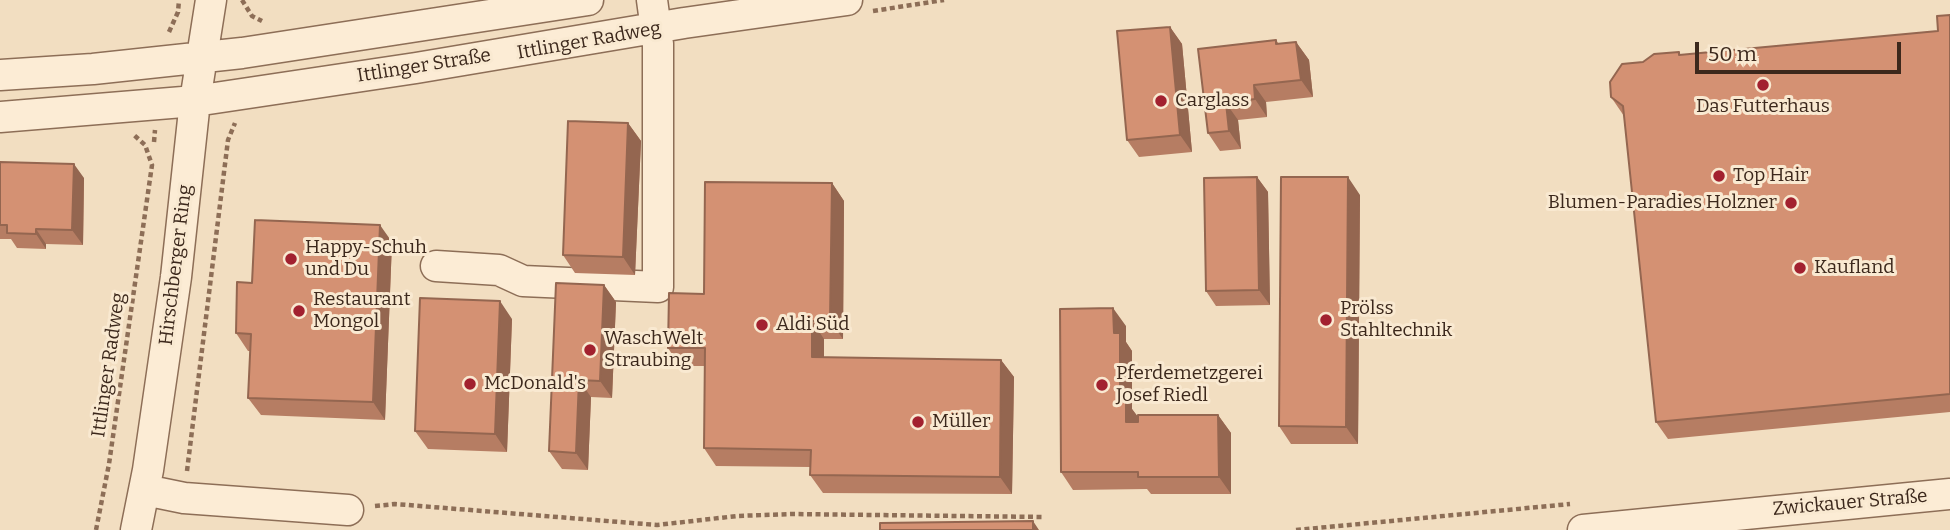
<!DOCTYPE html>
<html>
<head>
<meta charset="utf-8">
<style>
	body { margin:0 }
	#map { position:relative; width:1950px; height:530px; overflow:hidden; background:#f2dec1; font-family:Bitter,serif }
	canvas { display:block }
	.scale { position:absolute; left:1695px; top:42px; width:206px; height:32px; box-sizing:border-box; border:4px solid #3c281c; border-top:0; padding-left:9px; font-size:21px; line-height:24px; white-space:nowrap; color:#3c281c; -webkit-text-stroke:5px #f9e9d1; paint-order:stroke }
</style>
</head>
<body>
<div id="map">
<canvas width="1950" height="530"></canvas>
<div class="scale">50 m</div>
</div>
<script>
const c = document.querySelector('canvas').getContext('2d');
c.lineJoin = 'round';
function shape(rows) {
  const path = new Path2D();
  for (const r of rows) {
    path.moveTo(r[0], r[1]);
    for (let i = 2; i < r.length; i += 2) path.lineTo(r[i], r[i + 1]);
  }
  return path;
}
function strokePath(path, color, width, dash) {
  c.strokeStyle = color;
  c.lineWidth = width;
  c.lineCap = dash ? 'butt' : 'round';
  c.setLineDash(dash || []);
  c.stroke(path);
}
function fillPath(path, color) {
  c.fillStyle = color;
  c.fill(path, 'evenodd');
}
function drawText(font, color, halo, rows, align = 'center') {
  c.font = font + ' Bitter,serif';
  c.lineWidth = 6;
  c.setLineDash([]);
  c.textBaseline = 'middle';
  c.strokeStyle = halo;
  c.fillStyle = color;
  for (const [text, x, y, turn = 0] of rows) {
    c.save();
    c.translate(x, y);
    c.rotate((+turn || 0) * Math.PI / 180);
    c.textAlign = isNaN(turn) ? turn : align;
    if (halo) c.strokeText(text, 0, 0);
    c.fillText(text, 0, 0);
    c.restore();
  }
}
const minor = shape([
	[0,75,93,69,242,53,588,0],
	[0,117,195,101,416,68,684,23,847,0],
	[436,266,499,270,523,281,658,287,658,44,652,0],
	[145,490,184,498,348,510],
	[136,530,148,470,176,277,195,101,211,0],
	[1583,530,1950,494]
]);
strokePath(minor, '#8d6e57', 33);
strokePath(shape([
	[242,0,252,16,262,21],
	[873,11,944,0],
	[169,32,178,12,179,0],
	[154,142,155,130],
	[187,471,228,140,235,123],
	[375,506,395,504,657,525,737,516,792,514,1044,517],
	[96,530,109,464,152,165,145,145,134,135],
	[1296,530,1570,504]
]), '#8d6e57', 4.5, [5, 3.5]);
strokePath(minor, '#fcecd5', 30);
fillPath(shape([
	[1950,15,1950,412,1668,439,1656,422,1624,116,1611,97,1643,62,1679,52,1681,55,1938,31],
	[1170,27,1182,44,1192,152,1139,157,1127,140],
	[1276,40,1279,44,1296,42,1309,60,1313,97,1266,102,1267,117,1238,120,1241,149,1220,151,1208,133,1198,49],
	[628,123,641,141,635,275,575,273,563,255],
	[0,162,84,178,83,245,46,244,46,249,17,248,11,239,0,239],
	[1257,177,1268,192,1270,305,1216,306,1206,291],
	[832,183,844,201,843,339,824,339,824,357,1001,360,1014,377,1012,494,823,493,810,475,810,467,716,466,704,448,705,366,680,366,668,348],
	[1360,195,1358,444,1291,444,1279,426],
	[392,242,385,420,261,415,248,398,250,351,248,351,236,333,252,283],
	[604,285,616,302,612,398,591,397,588,470,562,469,549,451],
	[512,319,507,452,428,449,415,431],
	[1126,326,1126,342,1132,351,1132,409,1138,418,1218,415,1231,433,1231,494,1151,494,1147,489,1073,490,1061,472]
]), '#b67d63');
fillPath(shape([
	[1170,27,1182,44,1192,152,1180,135],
	[1296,42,1309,60,1313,97,1301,80],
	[1254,85,1266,102,1267,117,1255,99],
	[1226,103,1238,120,1241,149,1229,131],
	[628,123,641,141,635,275,623,257],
	[74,164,84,178,83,245,72,230],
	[1257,177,1268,192,1270,305,1259,290],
	[1348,177,1360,195,1358,444,1346,427],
	[832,183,844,201,843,339,830,321],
	[380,225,392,242,385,420,373,402],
	[36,229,46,244,46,249,36,234],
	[604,285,616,302,612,398,600,381],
	[500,301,512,319,507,452,495,434],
	[1113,308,1126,326,1126,342,1132,351,1132,409,1139,418,1139,439,1126,422,1120,401,1114,333],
	[812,321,824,339,824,375,812,357],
	[1001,360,1014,377,1012,494,1000,477],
	[579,380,591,397,588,470,576,453],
	[1218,415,1231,433,1231,494,1219,477],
	[1033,521,1039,530,1033,530]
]), '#946650');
const building = shape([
	[1950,15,1950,394,1656,422,1623,106,1611,97,1610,82,1622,64,1643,62,1654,54,1679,52,1679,55,1938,31,1937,16,1950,15],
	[1170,27,1180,135,1127,140,1117,31,1170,27],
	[1276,40,1276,44,1296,42,1301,80,1254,85,1255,99,1226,103,1229,131,1208,133,1198,49,1276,40],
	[568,121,628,123,623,257,563,255,568,121],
	[0,162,74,164,72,230,36,229,36,234,7,233,7,225,0,225,0,162],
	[1257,177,1259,290,1206,291,1204,178,1257,177],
	[1281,177,1348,177,1346,427,1279,426,1281,177],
	[705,182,832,183,830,321,812,321,812,357,1001,360,1000,477,810,475,811,450,704,448,705,348,668,348,669,293,704,294,705,182],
	[255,220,380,225,373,402,248,398,251,334,236,333,237,282,252,283,255,220],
	[556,283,604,285,600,381,579,380,576,453,549,451,556,283],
	[420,298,500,301,495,434,415,431,420,298],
	[1113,308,1114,333,1120,333,1120,401,1126,401,1126,422,1138,422,1138,415,1218,415,1219,477,1138,477,1138,472,1061,472,1060,309,1113,308],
	[1033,521,1033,530,880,530,880,523,1033,521]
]);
fillPath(building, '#d49173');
strokePath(building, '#946650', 2);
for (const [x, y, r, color] of [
	[1763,85,7,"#a2212f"],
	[1161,101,7,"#a2212f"],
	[1719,176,7,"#a2212f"],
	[1791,203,7,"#a2212f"],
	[291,259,7,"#a2212f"],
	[1800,268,7,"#a2212f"],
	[299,311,7,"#a2212f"],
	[1326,320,7,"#a2212f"],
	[762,325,7,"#a2212f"],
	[590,350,7,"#a2212f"],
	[470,384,7,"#a2212f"],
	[1102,385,7,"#a2212f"],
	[918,422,7,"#a2212f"]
]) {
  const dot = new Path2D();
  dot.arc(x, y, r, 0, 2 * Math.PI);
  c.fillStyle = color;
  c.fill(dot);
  strokePath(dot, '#f9e9d1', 2.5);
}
drawText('19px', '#3c281c', '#f9e9d1', [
	["Ittlinger Radweg",589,41,-10],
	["Ittlinger Straße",424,66,-9],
	["Hirschberger Ring",176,265,-83],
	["Ittlinger Radweg",109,365,-82],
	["Zwickauer Straße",1850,503,-5]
]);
drawText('19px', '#3c281c', '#f9e9d1', [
	["Carglass",1175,101],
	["Das Futterhaus",1763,107,"center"],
	["Top Hair",1733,176],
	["Blumen-Paradies Holzner",1777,203,"right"],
	["Happy-Schuh",305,248],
	["und Du",305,270],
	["Kaufland",1814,268],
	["Restaurant",313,300],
	["Mongol",313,322],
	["Prölss",1340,309],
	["Stahltechnik",1340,331],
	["Aldi Süd",776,325],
	["WaschWelt",604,339],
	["Straubing",604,361],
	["Pferdemetzgerei",1116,374],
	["Josef Riedl",1116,396],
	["McDonald's",484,384],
	["Müller",932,422]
], 'left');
</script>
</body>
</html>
